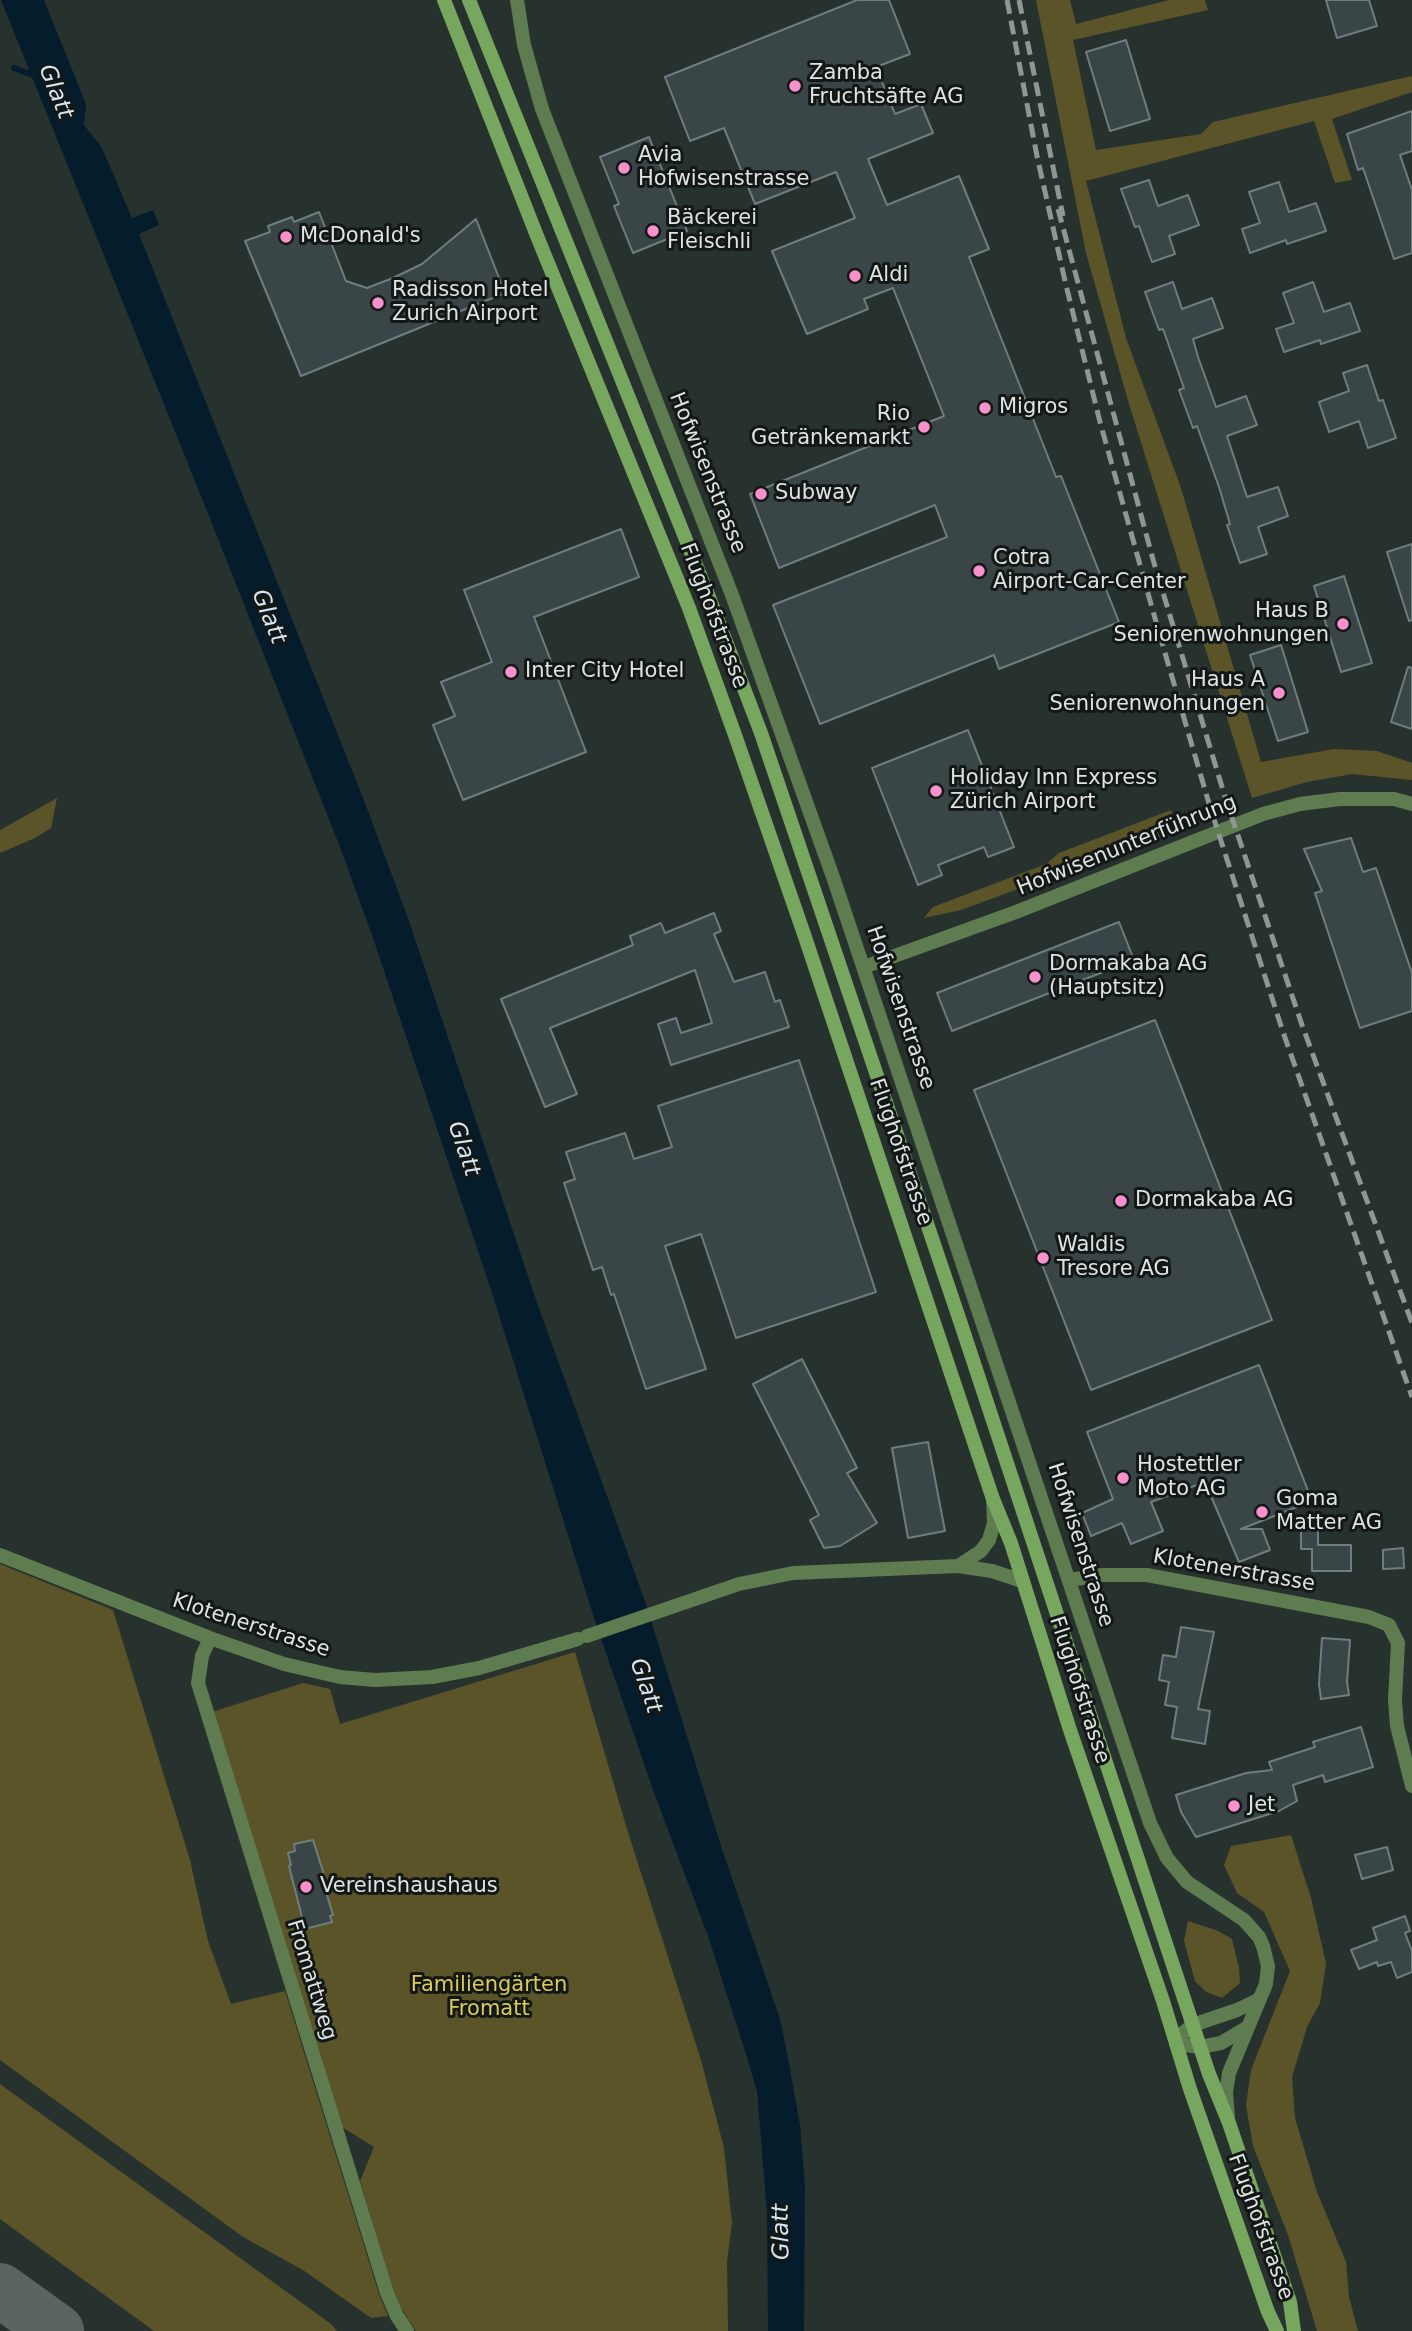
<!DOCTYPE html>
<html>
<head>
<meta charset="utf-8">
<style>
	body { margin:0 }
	canvas { display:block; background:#27312d }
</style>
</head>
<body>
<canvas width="1412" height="2331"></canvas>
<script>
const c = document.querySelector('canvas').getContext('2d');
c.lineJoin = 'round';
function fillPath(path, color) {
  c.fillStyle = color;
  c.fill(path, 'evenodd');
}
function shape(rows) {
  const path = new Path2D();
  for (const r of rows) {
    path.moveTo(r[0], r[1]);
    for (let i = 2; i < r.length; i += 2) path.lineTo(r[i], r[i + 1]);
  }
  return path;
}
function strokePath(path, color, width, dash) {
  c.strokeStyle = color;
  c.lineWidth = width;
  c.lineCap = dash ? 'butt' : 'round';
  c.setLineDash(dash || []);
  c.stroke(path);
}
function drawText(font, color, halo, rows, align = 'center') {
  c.font = font + ' "DejaVu Sans",sans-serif';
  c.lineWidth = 6;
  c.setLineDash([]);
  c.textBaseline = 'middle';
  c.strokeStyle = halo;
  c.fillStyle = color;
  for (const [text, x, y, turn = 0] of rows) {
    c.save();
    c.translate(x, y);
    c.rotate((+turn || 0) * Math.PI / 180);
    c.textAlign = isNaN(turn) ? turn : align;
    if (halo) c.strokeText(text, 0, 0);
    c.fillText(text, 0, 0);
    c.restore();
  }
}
fillPath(shape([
	[1036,0,1070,0,1076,24,1169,0,1205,0,1208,10,1073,40,1096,150,1201,134,1213,122,1412,76,1412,92,1332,119,1352,180,1335,183,1314,121,1086,181,1126,338,1181,488,1261,762,1334,749,1377,751,1412,763,1412,780,1352,774,1307,782,1252,798,1129,404,1086,253],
	[57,798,51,828,35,838,0,853,0,830],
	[1171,810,1178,830,961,910,924,918,933,907,1046,864,1059,853],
	[0,1564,113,1610,190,1860,208,1941,231,2004,285,1991,379,2294,388,2316,371,2318,303,2270,243,2237,0,2060],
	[575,1652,626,1826,701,2060,724,2148,732,2223,727,2261,728,2331,416,2331,400,2306,393,2290,360,2181,374,2147,337,2124,212,1712,303,1683,330,1689,340,1724],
	[1291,1835,1311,1898,1326,1963,1320,2003,1307,2027,1292,2077,1295,2118,1317,2192,1346,2262,1349,2297,1358,2331,1317,2331,1288,2235,1253,2146,1246,2105,1251,2070,1290,1971,1264,1912,1237,1893,1224,1865,1231,1846],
	[1188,1921,1218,1931,1232,1939,1239,1968,1240,1983,1222,1998,1206,1992,1195,1981,1184,1941],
	[0,2084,331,2324,337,2331,154,2331,0,2219]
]), '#5b5428');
fillPath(shape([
	[1,0,44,0,86,104,84,125,102,148,132,218,153,210,159,225,139,234,365,803,408,918,536,1300,645,1601,721,1846,780,2019,788,2058,800,2125,805,2186,804,2331,768,2331,767,2213,757,2091,746,2054,708,1936,653,1790,594,1618,492,1293,373,938,340,847,207,511]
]), '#051c2c');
strokePath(shape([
	[14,68,38,77]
]), '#051c2c', 6);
strokePath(shape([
	[0,2290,57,2331]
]), '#5b6460', 54);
const building = shape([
	[857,0,889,0,910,54,876,67,895,114,921,104,933,133,868,159,887,205,959,176,989,249,969,257,1056,477,1061,476,1119,622,999,669,994,655,820,724,773,605,947,537,935,505,779,568,750,494,944,416,893,288,864,299,868,309,807,334,772,251,855,218,836,172,755,204,724,128,690,141,665,77,857,0],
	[1326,0,1369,0,1377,26,1337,38,1326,0],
	[1126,40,1150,119,1110,131,1086,52,1126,40],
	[1412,111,1412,151,1400,155,1412,190,1412,253,1394,259,1363,168,1358,170,1347,134,1412,111],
	[649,137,687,231,633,253,614,206,619,204,600,157,649,137],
	[1149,180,1158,206,1188,195,1199,225,1169,236,1175,254,1152,262,1139,226,1135,227,1121,189,1149,180],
	[1279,182,1289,212,1316,203,1326,231,1287,244,1286,240,1250,253,1242,229,1260,223,1249,192,1279,182],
	[319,212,346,281,367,288,393,278,422,264,476,219,505,293,301,376,245,241,270,232,268,226,292,217,294,222,319,212],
	[1173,282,1182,309,1212,298,1223,328,1193,339,1198,357,1216,407,1246,396,1257,425,1227,436,1247,497,1278,487,1288,516,1258,527,1267,554,1240,563,1227,525,1230,524,1219,487,1197,426,1193,428,1179,390,1184,388,1163,329,1159,330,1145,292,1173,282],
	[1313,282,1324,312,1350,303,1360,331,1321,344,1320,340,1284,352,1276,329,1294,323,1283,293,1313,282],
	[1367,365,1379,401,1383,400,1396,438,1368,448,1359,421,1329,432,1319,402,1349,391,1343,373,1367,365],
	[621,529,639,577,534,617,586,752,463,800,433,725,455,716,441,682,492,662,464,590,621,529],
	[1412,544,1412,620,1409,621,1387,552,1412,544],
	[1344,576,1372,663,1341,672,1314,586,1344,576],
	[1281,645,1308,732,1278,741,1250,655,1281,645],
	[1408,667,1412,668,1412,729,1391,722,1408,667],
	[968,730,1014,847,988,857,984,847,938,865,942,875,918,885,872,768,968,730],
	[1351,838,1363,872,1376,868,1412,973,1412,1011,1360,1028,1315,893,1322,891,1304,849,1351,838],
	[714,913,721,931,714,934,734,982,765,972,775,1002,780,1000,789,1027,671,1065,658,1024,676,1018,681,1033,712,1023,695,970,550,1028,577,1094,545,1107,501,999,633,945,630,936,661,923,665,933,714,913],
	[1119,922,1134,960,952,1031,937,993,1119,922],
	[1155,1020,1272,1320,1091,1390,974,1090,1155,1020],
	[799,1060,876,1292,736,1338,701,1234,665,1246,706,1369,646,1389,614,1294,611,1295,602,1267,593,1270,564,1183,575,1179,566,1152,625,1133,634,1159,672,1147,658,1106,799,1060],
	[802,1359,857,1468,847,1473,877,1523,840,1546,824,1548,810,1520,819,1515,753,1384,802,1359],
	[1259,1365,1312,1501,1241,1529,1262,1529,1270,1550,1239,1562,1205,1482,1151,1502,1163,1531,1131,1544,1122,1523,1091,1536,1082,1513,1113,1499,1087,1432,1259,1365],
	[928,1442,945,1531,908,1538,892,1448,928,1442],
	[1301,1530,1318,1530,1318,1545,1351,1545,1351,1571,1312,1571,1312,1549,1301,1549,1301,1530],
	[1403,1548,1404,1568,1383,1569,1383,1550,1403,1548],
	[1181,1627,1214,1632,1198,1709,1210,1711,1205,1744,1172,1738,1177,1707,1165,1705,1169,1682,1159,1680,1163,1655,1176,1657,1181,1627],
	[1322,1638,1350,1640,1347,1682,1349,1695,1321,1699,1319,1684,1322,1638],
	[1361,1727,1373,1767,1325,1782,1323,1775,1293,1785,1297,1801,1279,1811,1196,1837,1181,1812,1176,1795,1246,1773,1272,1770,1269,1762,1315,1747,1313,1742,1361,1727],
	[313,1840,326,1881,323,1882,333,1915,330,1916,332,1922,305,1929,289,1866,291,1865,288,1853,295,1851,294,1844,313,1840],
	[1387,1847,1393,1870,1362,1879,1355,1855,1387,1847],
	[1405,1916,1410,1931,1405,1933,1412,1951,1412,1972,1397,1978,1391,1962,1378,1966,1377,1962,1359,1969,1351,1950,1377,1940,1373,1928,1405,1916]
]);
fillPath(building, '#394546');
strokePath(building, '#6f7d7e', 2);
strokePath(shape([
	[517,0,524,45,542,109,732,595,833,877,1150,1823,1167,1858,1187,1882,1244,1920,1259,1937,1263,1946,1268,1966,1266,1984,1229,2073,1226,2093,1228,2116],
	[864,967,1016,912,1263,814,1300,804,1340,799,1394,799,1412,804],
	[0,1555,210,1638,284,1664,340,1677,375,1680,432,1677,479,1668,578,1639],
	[958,1566,981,1551,989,1540,994,1523,993,1500],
	[1069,1580,1102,1575,1147,1575,1369,1617,1389,1625,1398,1643,1395,1700,1397,1726,1412,1786],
	[587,1636,739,1584,793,1573,958,1566,992,1571,1022,1581],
	[210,1638,202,1656,198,1683,387,2293,397,2316,407,2331],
	[1248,2027,1221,2043,1200,2047,1176,2044,1184,2032,1193,2025,1237,2010,1260,1999]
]), '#5e7c50', 14);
strokePath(shape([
	[444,0,539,241,689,608,735,735,805,937,993,1499,1011,1543,1070,1730,1163,2001,1190,2089,1268,2312,1277,2331],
	[469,0,709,597,761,733,960,1321,1209,2074,1229,2123,1290,2302,1294,2331]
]), '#77a75f', 14);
strokePath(shape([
	[1007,0,1037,156,1065,281,1100,422,1158,629,1210,807,1283,1032,1412,1397],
	[1019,0,1063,216],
	[1058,209,1154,563,1226,800,1302,1025,1412,1323]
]), '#8f9794', 5, [14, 7]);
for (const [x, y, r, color] of [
	[795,86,7,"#f890cc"],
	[624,168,7,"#f890cc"],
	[653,231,7,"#f890cc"],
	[286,237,7,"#f890cc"],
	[855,276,7,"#f890cc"],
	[378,303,7,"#f890cc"],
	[985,408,7,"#f890cc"],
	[924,427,7,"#f890cc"],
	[761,494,7,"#f890cc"],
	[979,571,7,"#f890cc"],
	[1343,624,7,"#f890cc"],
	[511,672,7,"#f890cc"],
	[1279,693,7,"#f890cc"],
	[936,791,7,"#f890cc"],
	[1035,977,7,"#f890cc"],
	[1121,1201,7,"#f890cc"],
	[1043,1258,7,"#f890cc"],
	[1123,1478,7,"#f890cc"],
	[1262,1512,7,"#f890cc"],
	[1234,1806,7,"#f890cc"],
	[306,1887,7,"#f890cc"]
]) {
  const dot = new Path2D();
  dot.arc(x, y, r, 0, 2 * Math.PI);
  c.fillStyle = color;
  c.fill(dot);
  strokePath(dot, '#131816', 2.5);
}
drawText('21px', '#dde4e1', '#131816', [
	["Zamba",809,74],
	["Fruchtsäfte AG",809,98],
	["Avia",638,156],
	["Hofwisenstrasse",638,180],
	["Bäckerei",667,219],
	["Fleischli",667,243],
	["McDonald's",300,237],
	["Aldi",869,276],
	["Radisson Hotel",392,291],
	["Zurich Airport",392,315],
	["Migros",999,408],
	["Rio",910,415,"right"],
	["Getränkemarkt",910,439,"right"],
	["Subway",775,494],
	["Cotra",993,559],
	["Airport-Car-Center",993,583],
	["Haus B",1329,612,"right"],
	["Seniorenwohnungen",1329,636,"right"],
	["Inter City Hotel",525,672],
	["Haus A",1265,681,"right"],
	["Seniorenwohnungen",1265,705,"right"],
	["Holiday Inn Express",950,779],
	["Zürich Airport",950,803],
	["Dormakaba AG",1049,965],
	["(Hauptsitz)",1049,989],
	["Dormakaba AG",1135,1201],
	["Waldis",1057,1246],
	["Tresore AG",1057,1270],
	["Hostettler",1137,1466],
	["Moto AG",1137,1490],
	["Goma",1276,1500],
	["Matter AG",1276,1524],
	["Jet",1248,1806],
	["Vereinshaushaus",320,1887]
], 'left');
drawText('21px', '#dde4e1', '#131816', [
	["Hofwisenstrasse",707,473,68],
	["Flughofstrasse",713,616,69],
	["Hofwisenunterführung",1127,846,-22],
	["Hofwisenstrasse",900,1008,71],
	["Flughofstrasse",900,1152,71],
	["Hofwisenstrasse",1080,1545,72],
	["Klotenerstrasse",1234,1571,10],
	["Klotenerstrasse",251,1626,18],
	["Flughofstrasse",1079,1690,72],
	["Fromattweg",311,1980,73],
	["Flughofstrasse",1260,2227,70]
]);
drawText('21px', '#daca58', '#131816', [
	["Familiengärten",489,1986],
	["Fromatt",489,2010]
]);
drawText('italic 23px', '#d4e6f4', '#131816', [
	["Glatt",55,92,68],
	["Glatt",268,617,68],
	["Glatt",463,1149,71],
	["Glatt",645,1686,71],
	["Glatt",782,2232,-91]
]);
</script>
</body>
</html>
